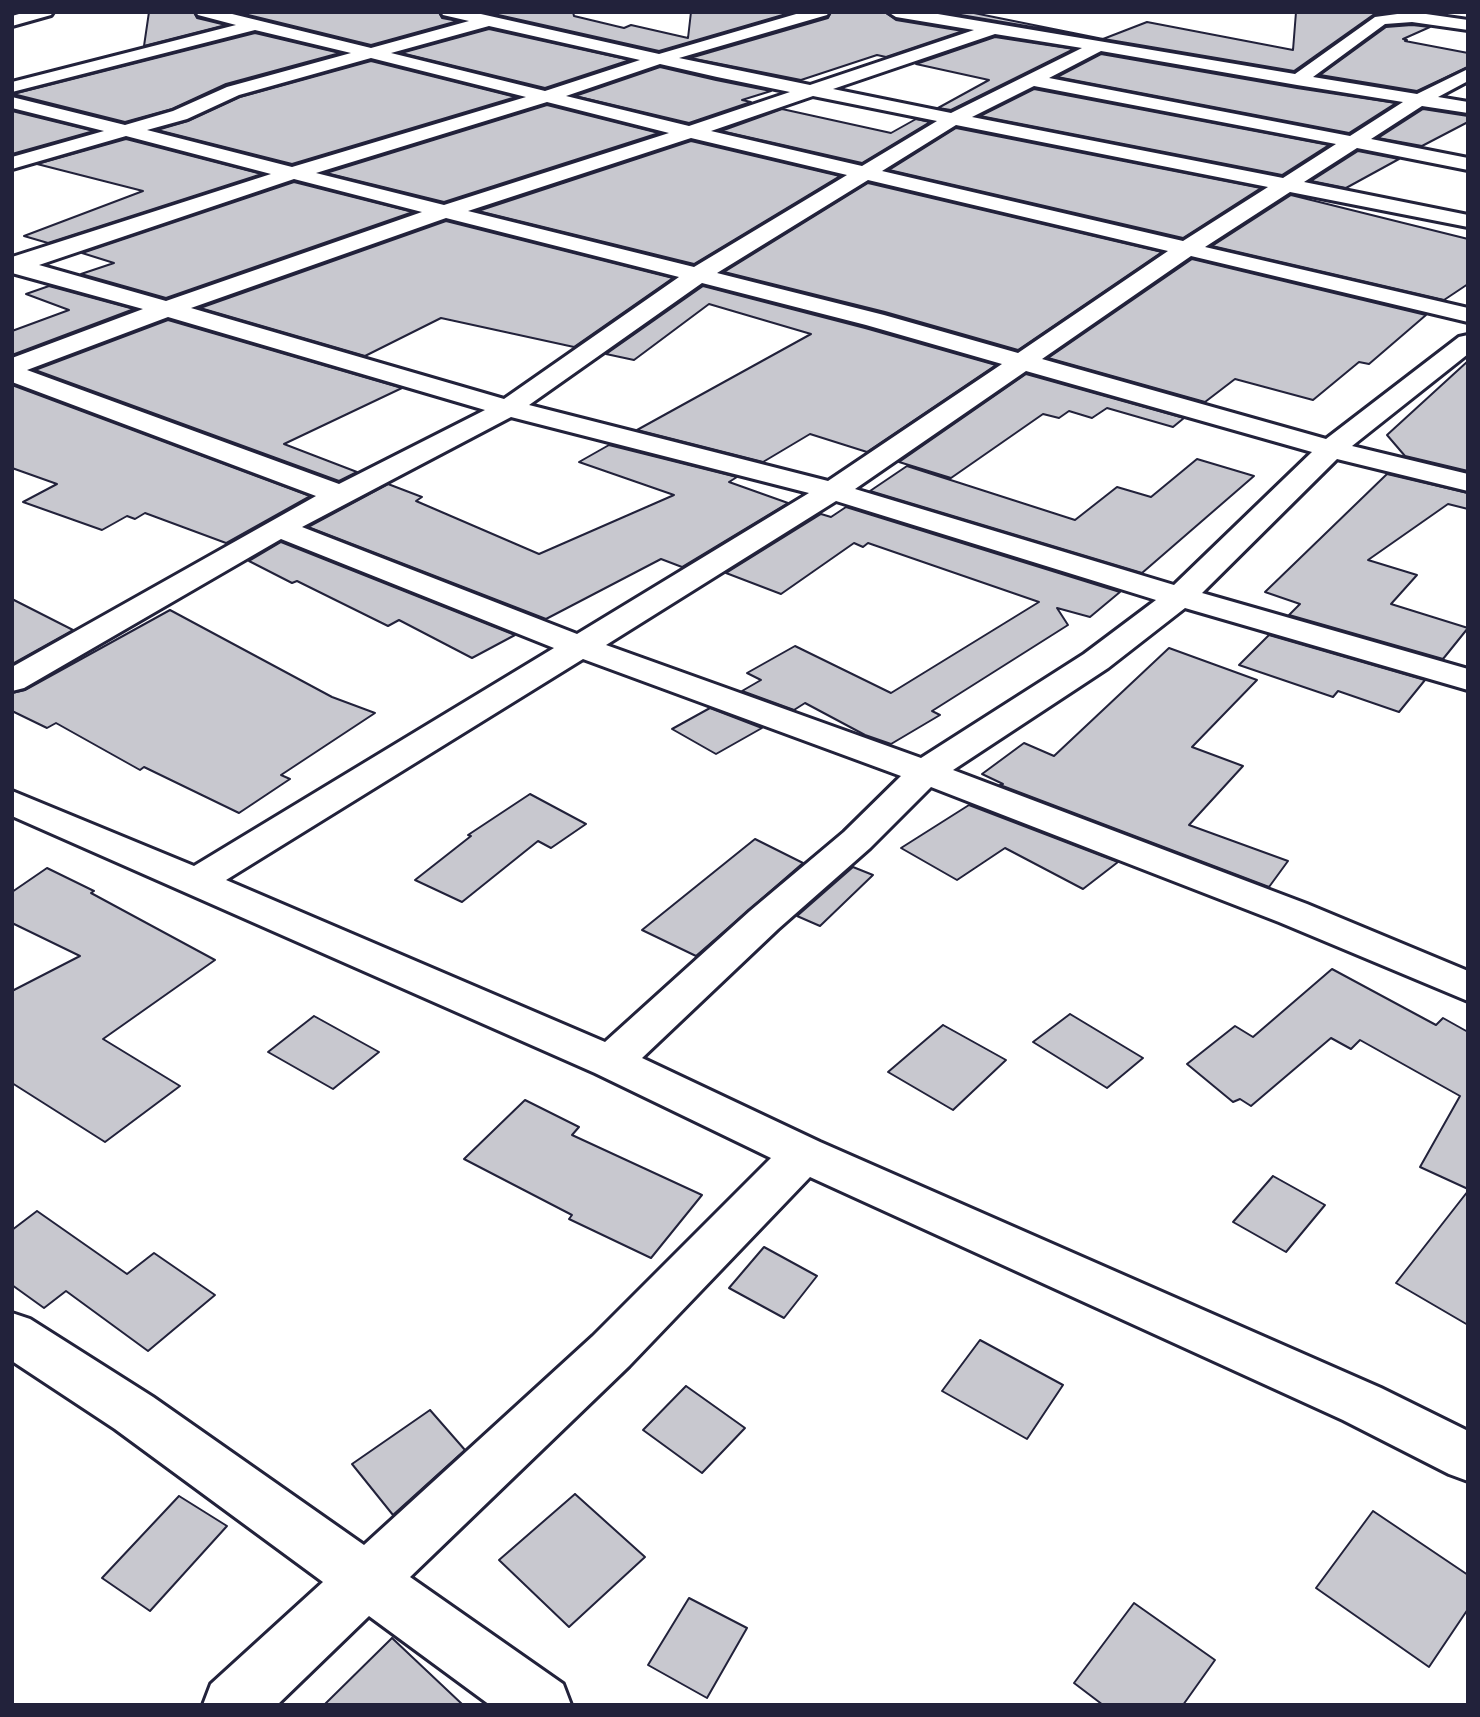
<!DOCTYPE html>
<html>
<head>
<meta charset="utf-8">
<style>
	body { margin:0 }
	#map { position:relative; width:1480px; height:1717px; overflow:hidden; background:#fff; font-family:"Playpen Sans",sans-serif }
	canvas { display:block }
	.frame { position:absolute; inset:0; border:14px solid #22223b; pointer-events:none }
</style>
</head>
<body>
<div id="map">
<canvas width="1480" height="1717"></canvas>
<div class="frame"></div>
</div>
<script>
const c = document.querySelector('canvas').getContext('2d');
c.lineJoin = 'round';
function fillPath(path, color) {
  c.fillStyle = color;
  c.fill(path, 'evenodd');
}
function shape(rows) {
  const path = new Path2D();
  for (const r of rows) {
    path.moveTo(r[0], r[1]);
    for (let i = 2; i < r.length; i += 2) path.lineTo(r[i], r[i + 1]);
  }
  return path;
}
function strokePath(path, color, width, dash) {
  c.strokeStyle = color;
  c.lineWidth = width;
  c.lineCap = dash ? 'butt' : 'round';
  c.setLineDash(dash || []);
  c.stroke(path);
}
const building = shape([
	[149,12,194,12,197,18,226,25,144,46,149,12],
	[236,12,439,12,442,18,458,21,371,45,236,12],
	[485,12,573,12,574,16,624,28,631,25,688,38,691,12,793,12,659,51,485,12],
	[831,12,885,12,896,20,963,31,886,57,877,55,801,80,690,58,828,18,831,12],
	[943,12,969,12,1103,39,1147,22,1293,50,1296,12,1391,12,1373,15,1294,71,943,12],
	[1412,25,1430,27,1403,39,1407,40,1405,41,1468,53,1468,67,1417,91,1320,75,1386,27,1412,25],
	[489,29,630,60,545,88,401,53,489,29],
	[255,33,340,53,226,84,172,109,125,122,13,94,255,33],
	[995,37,1074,49,951,110,938,108,989,80,916,64,995,37],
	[1101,54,1297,88,1396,103,1349,133,1057,77,1101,54],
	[371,61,516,97,292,164,157,130,188,121,240,97,371,61],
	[660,67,716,80,771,91,742,100,751,102,689,123,575,96,660,67],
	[1034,89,1329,145,1282,175,980,116,1034,89],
	[547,105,659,133,444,202,326,173,547,105],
	[782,109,891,133,916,119,930,122,862,163,721,131,782,109],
	[1423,109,1468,116,1468,122,1422,146,1378,138,1423,109],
	[12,111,94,131,12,154,12,111],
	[956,128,1261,188,1183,238,889,170,956,128],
	[126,139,262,174,48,243,24,236,143,191,37,164,126,139],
	[691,141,840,176,694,264,478,211,691,141],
	[1358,151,1399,159,1346,188,1311,181,1358,151],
	[294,182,413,212,166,298,81,274,114,263,82,253,294,182],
	[868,183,1162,252,1018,350,885,312,724,272,868,183],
	[1291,195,1468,239,1468,284,1444,300,1212,246,1291,195],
	[446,221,673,278,574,347,441,318,365,356,200,308,446,221],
	[1192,259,1426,315,1369,364,1359,362,1313,400,1235,379,1205,402,1048,358,1192,259],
	[49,286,134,309,12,355,12,331,69,310,26,294,49,286],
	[703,286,865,328,996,365,867,452,810,434,763,462,637,430,811,334,709,304,634,360,606,354,703,286],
	[168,320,402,388,284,444,357,472,339,481,35,370,168,320],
	[1468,361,1468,471,1405,456,1387,435,1468,361],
	[1026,374,1184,418,1173,427,1107,408,1092,418,1069,411,1059,418,1043,414,951,478,899,462,1026,374],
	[12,385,310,496,226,543,145,513,135,519,127,516,102,530,23,502,57,484,12,468,12,385],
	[609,445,737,477,729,482,788,503,682,567,661,559,546,619,308,527,388,484,422,497,416,501,539,554,674,495,579,462,609,445],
	[1197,459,1254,476,1142,573,870,491,907,466,1075,520,1117,487,1151,497,1197,459],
	[1387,474,1468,493,1468,509,1448,504,1368,560,1417,575,1391,604,1468,628,1443,659,1289,615,1300,604,1265,592,1387,474],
	[846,507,1120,592,1090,617,1057,608,1068,625,932,711,940,715,891,744,865,735,805,703,794,710,742,691,761,680,747,673,795,646,891,693,1039,602,868,543,863,547,854,543,781,594,726,573,821,514,831,517,846,507],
	[281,542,515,635,472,658,399,620,388,626,297,581,292,583,249,561,281,542],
	[12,599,73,630,12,664,12,599],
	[170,610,332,697,375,713,281,775,290,779,239,813,144,767,140,770,56,723,47,728,12,711,12,693,25,690,170,610],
	[1269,635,1425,680,1399,712,1338,691,1333,697,1239,665,1269,635],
	[1169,648,1257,680,1192,747,1243,766,1189,825,1288,861,1269,887,1000,785,1003,784,982,774,1024,743,1054,756,1169,648],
	[710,708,762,728,716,754,672,729,710,708],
	[530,794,586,824,551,848,538,841,462,902,415,880,471,836,468,835,530,794],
	[969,805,1118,862,1083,889,1005,848,957,880,901,848,969,805],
	[755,839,803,863,696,956,642,930,755,839],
	[853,867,873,875,820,926,797,916,853,867],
	[47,868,94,891,91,893,215,960,103,1039,180,1086,105,1142,12,1083,12,991,80,956,12,923,12,892,47,868],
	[1332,969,1436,1025,1443,1018,1468,1032,1468,1189,1420,1167,1460,1096,1360,1040,1351,1049,1331,1038,1251,1106,1240,1099,1233,1102,1187,1064,1235,1026,1253,1037,1332,969],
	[1070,1014,1143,1058,1107,1088,1033,1042,1070,1014],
	[314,1016,379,1052,333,1089,268,1052,314,1016],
	[943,1025,1006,1060,953,1110,888,1072,943,1025],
	[525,1100,579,1127,572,1135,702,1195,651,1258,569,1219,572,1215,464,1159,525,1100],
	[1273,1176,1325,1205,1286,1252,1233,1222,1273,1176],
	[1468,1191,1468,1325,1396,1283,1468,1191],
	[37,1211,127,1274,154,1253,215,1295,148,1351,66,1291,44,1308,12,1285,12,1230,37,1211],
	[764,1247,817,1276,784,1318,729,1288,764,1247],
	[980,1340,1063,1385,1027,1439,942,1391,980,1340],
	[686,1386,745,1428,702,1473,643,1430,686,1386],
	[430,1410,465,1450,393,1515,352,1464,430,1410],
	[575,1494,645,1557,569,1627,499,1560,575,1494],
	[179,1496,227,1526,150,1611,102,1578,179,1496],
	[1373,1511,1468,1575,1468,1609,1429,1667,1316,1588,1373,1511],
	[689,1598,747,1628,707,1698,648,1665,689,1598],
	[1134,1603,1215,1660,1183,1705,1103,1705,1074,1683,1134,1603],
	[392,1638,463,1705,324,1705,392,1638]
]);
fillPath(building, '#c8c8cf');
strokePath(building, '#22223b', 2);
const minor = shape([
	[26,12,53,12,51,15,12,26,12,16,26,12],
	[196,12,224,12,371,48,469,21,443,15,441,12,472,12,659,54,803,12,829,12,827,15,679,58,810,85,974,30,896,17,888,12,926,12,1295,74,1375,17,1412,12,1468,20,1468,30,1412,22,1385,24,1313,77,1417,94,1468,69,1468,81,1438,97,1468,102,1468,113,1422,106,1371,139,1468,158,1468,170,1357,148,1304,182,1468,215,1468,227,1290,192,1205,247,1468,308,1468,322,1191,256,1042,359,1326,439,1459,337,1468,335,1468,354,1352,446,1468,474,1468,491,1337,459,1202,593,1468,669,1468,690,1185,608,1108,668,953,770,1307,904,1468,971,1468,1001,1279,922,931,787,870,848,778,929,642,1058,820,1142,1381,1388,1468,1431,1468,1481,1449,1474,1343,1420,810,1177,629,1366,410,1577,563,1684,571,1705,490,1705,369,1616,277,1705,203,1705,211,1684,323,1582,115,1429,12,1361,12,1313,30,1319,153,1397,364,1545,593,1336,771,1158,595,1073,12,816,12,791,194,866,554,648,281,539,24,688,12,691,12,667,316,496,12,382,12,358,143,309,12,273,12,257,271,174,126,136,12,169,12,157,104,131,12,108,12,97,125,125,173,111,227,87,351,53,255,30,12,92,12,82,236,25,198,15,196,12],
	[489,26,640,60,545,91,391,53,489,26],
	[995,34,1082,48,951,113,833,89,995,34],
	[1101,51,1297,85,1403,102,1350,136,1049,78,1101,51],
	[371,58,526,97,292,167,147,130,187,119,239,95,371,58],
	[660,64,717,77,790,92,689,126,566,96,660,64],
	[1034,86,1336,144,1283,178,972,117,1034,86],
	[813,96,937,121,862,166,711,131,813,96],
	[547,102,669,133,444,205,316,173,547,102],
	[956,125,1268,187,1183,241,882,171,956,125],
	[691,138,847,175,694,267,468,211,691,138],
	[294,179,422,212,166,301,39,265,294,179],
	[868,180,1168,251,1018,353,884,315,717,273,868,180],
	[446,218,679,277,504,399,191,308,446,218],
	[702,283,866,325,1002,364,828,481,529,405,702,283],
	[168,317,485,410,339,484,27,370,168,317],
	[1026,371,1312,452,1174,585,855,489,1026,371],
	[511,417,809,493,577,634,302,527,511,417],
	[836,501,1156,600,1084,654,921,758,606,645,836,501],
	[583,659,901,776,844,832,750,911,605,1042,226,880,583,659]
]);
strokePath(minor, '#22223b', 6);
fillPath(minor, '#fff');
</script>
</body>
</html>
